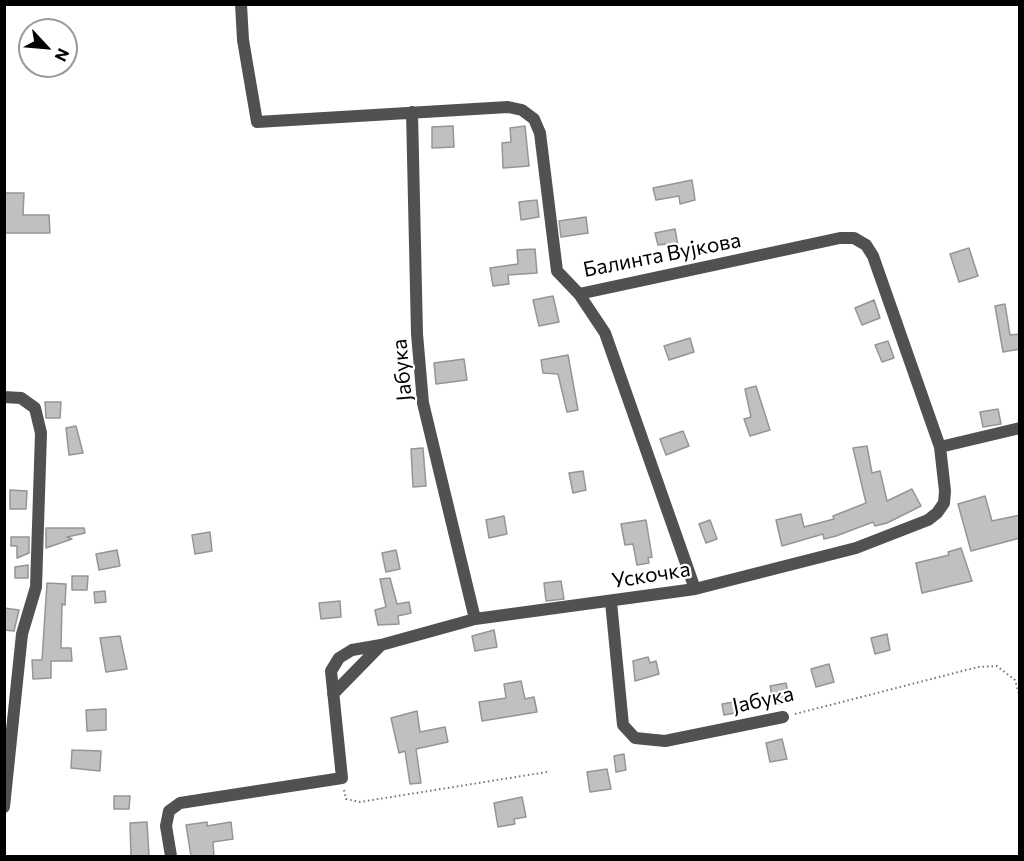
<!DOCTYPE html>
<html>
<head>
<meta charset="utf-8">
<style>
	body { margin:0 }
	#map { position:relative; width:1024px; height:861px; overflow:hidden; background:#fff; font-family:Commissioner,sans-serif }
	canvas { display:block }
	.frame { position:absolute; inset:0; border:6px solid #000; pointer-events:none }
	.north { position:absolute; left:18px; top:18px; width:60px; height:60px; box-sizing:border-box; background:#fff; border:2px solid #999; border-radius:50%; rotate:116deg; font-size:16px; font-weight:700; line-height:24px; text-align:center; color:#000 }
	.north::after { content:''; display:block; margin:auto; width:21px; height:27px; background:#000; clip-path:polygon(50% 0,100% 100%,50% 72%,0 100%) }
</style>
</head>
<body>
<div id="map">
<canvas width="1024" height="861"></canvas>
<div class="frame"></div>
<div class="north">N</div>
</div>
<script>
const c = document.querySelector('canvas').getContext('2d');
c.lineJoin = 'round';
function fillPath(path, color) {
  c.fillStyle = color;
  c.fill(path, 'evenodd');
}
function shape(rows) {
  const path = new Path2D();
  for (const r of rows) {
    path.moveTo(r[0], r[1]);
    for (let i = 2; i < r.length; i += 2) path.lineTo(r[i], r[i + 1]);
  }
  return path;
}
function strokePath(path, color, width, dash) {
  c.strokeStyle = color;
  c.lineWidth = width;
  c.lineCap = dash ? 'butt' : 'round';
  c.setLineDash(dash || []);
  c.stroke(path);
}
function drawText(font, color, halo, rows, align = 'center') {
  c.font = font + ' Commissioner,sans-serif';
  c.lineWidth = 4.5;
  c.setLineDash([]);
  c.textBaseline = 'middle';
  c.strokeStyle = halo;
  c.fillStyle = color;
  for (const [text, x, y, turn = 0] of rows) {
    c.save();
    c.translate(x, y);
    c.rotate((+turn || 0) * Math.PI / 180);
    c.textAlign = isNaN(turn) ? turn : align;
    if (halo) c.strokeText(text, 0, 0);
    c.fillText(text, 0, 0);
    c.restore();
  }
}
const building = shape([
	[453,126,454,147,432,148,432,127,453,126],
	[525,126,529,166,503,168,502,143,511,142,510,128,525,126],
	[692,180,695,200,680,204,679,196,656,200,653,188,692,180],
	[4,193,24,193,23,215,49,215,50,233,4,233,4,193],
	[537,200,539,217,521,220,519,202,537,200],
	[586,217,588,233,561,237,559,221,586,217],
	[675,229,678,246,667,248,666,244,658,245,655,233,675,229],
	[969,248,978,276,959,282,950,254,969,248],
	[535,249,537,273,508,275,509,284,493,286,490,268,518,264,517,250,535,249],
	[553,296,559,322,539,326,533,300,553,296],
	[874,300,880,318,862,325,855,308,874,300],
	[1005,304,1010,335,1020,334,1020,349,1003,352,995,306,1005,304],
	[690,338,694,352,669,360,664,346,690,338],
	[888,341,894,358,882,362,875,345,888,341],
	[568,355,578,410,567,412,558,374,543,373,541,360,568,355],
	[464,359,467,380,436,384,434,363,464,359],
	[756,386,770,430,750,436,744,419,751,417,745,389,756,386],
	[45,402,61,402,60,418,46,418,45,402],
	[998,409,1001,424,983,427,980,412,998,409],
	[76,426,83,453,69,455,66,428,76,426],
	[683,431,689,446,666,455,660,439,683,431],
	[867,446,872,473,880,471,887,501,912,489,921,506,887,523,875,526,873,522,836,536,824,539,823,534,782,546,776,520,801,514,804,527,834,519,833,516,866,503,853,448,867,446],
	[423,448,426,486,413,487,411,449,423,448],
	[583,471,586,490,573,493,569,473,583,471],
	[10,490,27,491,26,509,10,509,10,490],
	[985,496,992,521,1020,515,1020,538,971,551,958,504,985,496],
	[504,516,507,534,489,538,486,520,504,516],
	[646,520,652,557,648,558,649,563,637,565,633,544,625,545,621,524,646,520],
	[710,520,717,539,706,543,699,524,710,520],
	[46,528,84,528,85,533,67,537,72,539,46,548,46,528],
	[210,532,212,551,195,554,192,535,210,532],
	[11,537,29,537,29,553,17,558,17,546,11,546,11,537],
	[961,548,972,581,922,593,916,563,949,555,948,552,961,548],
	[117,550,120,566,99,570,96,554,117,550],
	[396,550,400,569,386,572,382,553,396,550],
	[28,565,28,578,15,578,15,567,28,565],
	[72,576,88,576,87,590,72,590,72,576],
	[390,578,397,604,409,602,411,613,398,616,399,624,378,625,375,610,386,607,380,579,390,578],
	[561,581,564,599,546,601,544,583,561,581],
	[47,583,66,584,65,605,62,604,61,648,71,648,72,661,51,661,51,678,33,679,32,660,42,660,47,583],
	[105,591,106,602,95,603,94,592,105,591],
	[340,601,341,617,321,619,319,603,340,601],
	[4,608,19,610,14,631,4,630,4,608],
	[494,630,497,647,475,651,472,636,494,630],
	[887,634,890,650,875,654,871,638,887,634],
	[120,636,127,669,106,672,100,638,120,636],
	[648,657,650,663,656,661,659,674,635,681,633,661,648,657],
	[829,664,834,682,816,687,811,669,829,664],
	[521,681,525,699,534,697,537,712,482,721,479,702,506,698,504,684,521,681],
	[786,683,790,702,774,705,770,686,786,683],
	[739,701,741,712,724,715,722,704,739,701],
	[106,709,106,730,87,731,86,710,106,709],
	[417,711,420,732,445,727,448,742,416,749,421,783,410,784,405,751,399,753,391,718,417,711],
	[782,739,787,759,770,762,766,743,782,739],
	[72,750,101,751,100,771,71,768,72,750],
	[624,754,626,770,616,772,614,756,624,754],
	[607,769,611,789,590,792,587,772,607,769],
	[114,796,130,796,129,809,114,809,114,796],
	[522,797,526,817,514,819,515,824,498,827,494,803,522,797],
	[147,822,149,856,131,856,130,823,147,822],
	[207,822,207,826,231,822,233,839,213,842,214,856,191,856,186,825,207,822]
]);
fillPath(building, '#c0c0c0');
strokePath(building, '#959595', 1.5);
strokePath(shape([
	[795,714,978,667,997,666,1015,680,1020,697],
	[344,790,346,799,360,802,547,772]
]), '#737373', 2, [1.5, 3]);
strokePath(shape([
	[241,4,243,40,257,122,508,107,522,110,534,119,540,133,557,271,579,294,605,333,695,589],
	[412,112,417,334,423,403,475,619],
	[4,397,21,398,35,408,41,433,36,587,22,634,4,807],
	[940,447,1020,428],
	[611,602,623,725,635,738,665,741,783,717],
	[333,694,381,645],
	[171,856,166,826,169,811,180,803,342,778,331,671,339,658,352,650,381,645,475,619,695,589,856,548,928,520,937,513,944,503,945,491,940,447,873,256,866,245,854,238,840,238,579,294]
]), '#515151', 12);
drawText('21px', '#000', '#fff', [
	["Балинта Вујкова",662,255,-11],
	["Јабука",402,370,-95],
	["Ускочка",651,575,-9],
	["Јабука",763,700,-12]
]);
</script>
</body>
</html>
